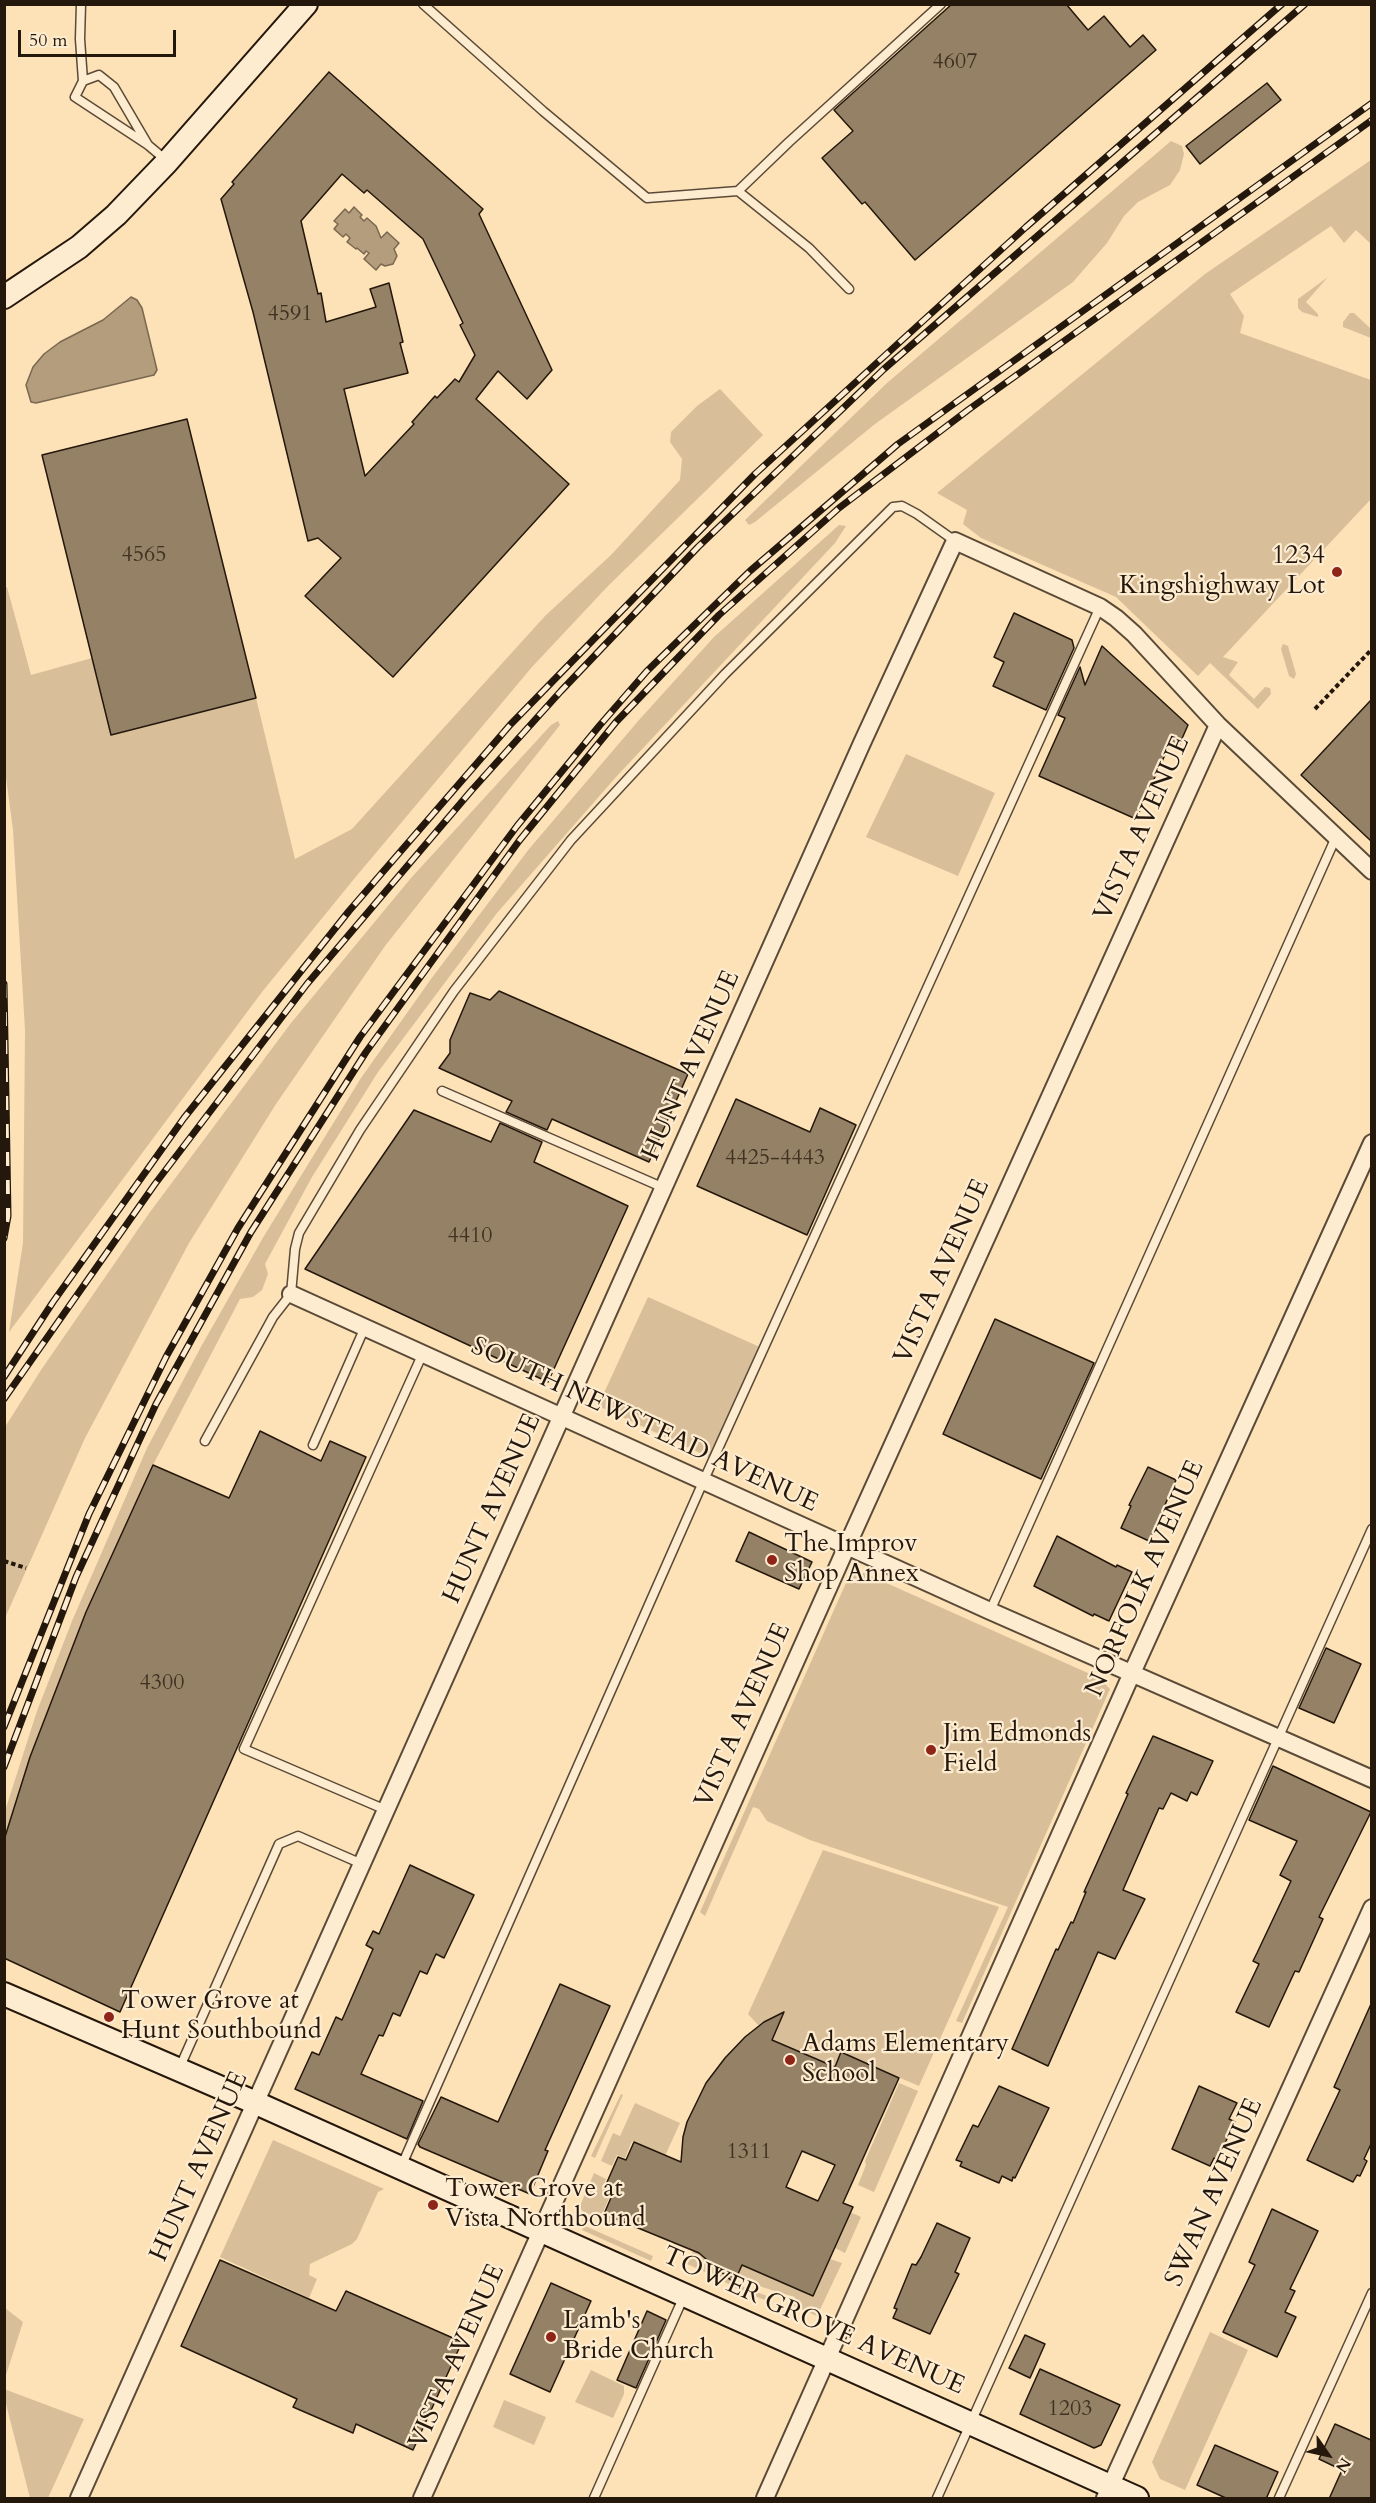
<!DOCTYPE html>
<html>
<head>
<meta charset="utf-8">
<style>
	body { margin:0 }
	#map { position:relative; width:1376px; height:2503px; overflow:hidden; background:#fde2b7; font-family:Cardo,serif }
	canvas { display:block }
	.frame { position:absolute; inset:0; border:6px solid #24170c; pointer-events:none }
	.north { position:absolute; left:1298px; top:2425px; width:60px; height:60px; -webkit-text-stroke:4px #feecd0; paint-order:stroke; rotate:124deg; font-size:16px; font-weight:700; line-height:24px; text-align:center; color:#24170c }
	.north::after { content:''; display:block; margin:auto; width:21px; height:27px; background:#24170c; clip-path:polygon(50% 0,100% 100%,50% 72%,0 100%) }
	.scale { position:absolute; left:18px; top:30px; width:158px; height:27px; box-sizing:border-box; border:3px solid #24170c; border-top:0; padding-left:8px; font-size:18px; line-height:21px; white-space:nowrap; color:#24170c; -webkit-text-stroke:4px #feecd0; paint-order:stroke }
</style>
</head>
<body>
<div id="map">
<canvas width="1376" height="2503"></canvas>
<div class="frame"></div>
<div class="north">N</div>
<div class="scale">50 m</div>
</div>
<script>
const c = document.querySelector('canvas').getContext('2d');
c.lineJoin = 'round';
function fillPath(path, color) {
  c.fillStyle = color;
  c.fill(path, 'evenodd');
}
function shape(rows) {
  const path = new Path2D();
  for (const r of rows) {
    path.moveTo(r[0], r[1]);
    for (let i = 2; i < r.length; i += 2) path.lineTo(r[i], r[i + 1]);
  }
  return path;
}
function strokePath(path, color, width, dash) {
  c.strokeStyle = color;
  c.lineWidth = width;
  c.lineCap = dash ? 'butt' : 'round';
  c.setLineDash(dash || []);
  c.stroke(path);
}
function drawText(font, color, halo, rows, align = 'center') {
  c.font = font + ' Cardo,serif';
  c.lineWidth = 4.5;
  c.setLineDash([]);
  c.textBaseline = 'middle';
  c.strokeStyle = halo;
  c.fillStyle = color;
  for (const [text, x, y, turn = 0] of rows) {
    c.save();
    c.translate(x, y);
    c.rotate((+turn || 0) * Math.PI / 180);
    c.textAlign = isNaN(turn) ? turn : align;
    if (halo) c.strokeText(text, 0, 0);
    c.fillText(text, 0, 0);
    c.restore();
  }
}
fillPath(shape([
	[1171,141,1182,146,1184,154,1180,170,1170,185,1138,202,1124,216,1107,243,1073,282,875,424,755,522,749,525,745,520,887,383],
	[1371,160,1371,244,1356,230,1344,243,1331,226,1230,294,1244,316,1240,333,1371,380,1371,499,1223,657,1238,662,1229,675,1254,699,1265,687,1270,688,1271,694,1258,709,1210,663,1198,676,1116,597,981,538,963,524,967,510,937,493,1205,274],
	[1328,277,1306,302,1318,314,1318,317,1302,312,1298,308,1298,299],
	[1350,313,1354,313,1371,329,1371,338,1343,327,1343,322],
	[720,389,763,435,608,586,532,667,354,879,262,992,9,1332,23,1243,25,1030,13,830,4,762,4,587,7,587,31,675,92,658,111,734,256,698,295,859,352,829,545,616,611,555,680,480,682,459,670,442,671,432,697,406],
	[839,525,846,526,835,543,616,777,497,913,378,1072,312,1177,265,1264,268,1274,262,1290,253,1297,240,1299,153,1465,86,1612,30,1757,5,1840,5,1811,37,1711,72,1621,147,1448,202,1345,264,1236,361,1078,431,979,529,849,639,720,714,637],
	[1283,644,1288,646,1296,674,1294,679,1289,676,1281,649],
	[558,721,560,725,385,946,276,1104,189,1243,85,1438,5,1618,5,1427,41,1370,150,1212,291,1023,411,878,551,725],
	[906,754,995,793,958,876,866,837],
	[648,1297,762,1348,711,1458,598,1406],
	[855,1572,864,1573,1099,1678,1110,1689,962,2023,956,2021,1008,1907,810,1840,767,1821,759,1809,753,1807,705,1916,700,1912,849,1576],
	[823,1850,999,1907,919,2086,841,2053,833,2071,827,2064,788,2047,770,2045,784,2012,759,2026,748,2014],
	[899,2083,918,2091,874,2192,858,2185,866,2165,865,2161],
	[621,2094,623,2095,595,2158,591,2156],
	[635,2103,680,2123,665,2156,632,2141,625,2158,617,2155,612,2166,601,2161,613,2133,620,2136],
	[273,2140,384,2189,378,2192,357,2239,352,2244,310,2264,309,2275,317,2279,309,2298,220,2257],
	[594,2173,606,2179,602,2190,611,2194,602,2214,617,2221,615,2226,582,2211,580,2206],
	[850,2212,861,2217,845,2253,835,2248],
	[585,2226,653,2256,651,2261,582,2230],
	[749,2248,759,2273,813,2296,830,2259,842,2263,817,2316,792,2305,795,2297,762,2287,737,2275],
	[693,2251,699,2253,734,2283,767,2296,765,2300,739,2290,714,2276,687,2264],
	[5,2308,23,2322,5,2378],
	[1210,2332,1248,2350,1185,2490,1160,2479,1152,2462],
	[591,2370,624,2386,624,2394,613,2418,575,2402],
	[4,2389,84,2419,48,2498,30,2498,5,2400],
	[504,2400,546,2417,534,2445,493,2427]
]), '#d8bf9a');
const water = shape([
	[354,207,362,215,360,217,364,221,367,218,376,226,381,238,387,232,399,243,394,249,397,256,393,264,385,266,381,264,376,270,364,259,369,253,366,251,364,254,357,248,356,249,347,242,350,238,346,234,343,237,334,229,338,224,334,221,345,209,349,213,354,207],
	[131,297,137,300,142,308,157,370,154,375,36,403,31,402,26,385,33,367,44,354,60,342,103,320,131,297]
]);
fillPath(water, '#b39d7d');
strokePath(water, '#7a6750', 1.5);
const building = shape([
	[952,4,1066,4,1088,30,1104,16,1130,47,1143,35,1156,50,915,260,865,202,862,204,822,158,853,131,834,110,952,4],
	[329,72,483,209,479,214,552,370,527,399,498,371,476,399,569,484,393,677,305,596,341,558,318,538,308,541,253,312,221,199,234,184,232,182,329,72],
	[342,174,364,193,367,190,423,239,463,323,460,325,475,355,459,382,455,379,437,398,435,396,412,422,414,424,365,476,344,389,408,373,400,343,403,342,389,283,370,289,376,307,326,322,321,293,318,294,301,221,342,174],
	[1267,83,1281,100,1200,164,1186,146,1267,83],
	[187,419,256,698,111,735,42,455,187,419],
	[1014,613,1072,640,1074,648,1046,710,993,686,1004,662,994,657,1014,613],
	[1102,646,1188,725,1177,750,1169,746,1136,819,1039,776,1065,718,1058,715,1080,667,1085,685,1102,646],
	[1371,700,1371,841,1301,775,1371,700],
	[499,991,688,1074,649,1162,552,1119,547,1130,506,1112,512,1101,439,1068,450,1053,450,1040,470,993,490,1000,499,991],
	[736,1099,810,1132,820,1108,856,1125,807,1235,697,1186,736,1099],
	[414,1110,491,1142,500,1123,542,1142,534,1162,628,1206,548,1382,305,1269,414,1110],
	[995,1319,1094,1363,1041,1479,943,1434,995,1319],
	[260,1431,321,1461,330,1441,366,1457,120,2012,4,1958,4,1840,30,1757,86,1612,153,1465,229,1498,260,1431],
	[1148,1467,1176,1480,1149,1541,1121,1528,1131,1506,1129,1505,1148,1467],
	[749,1532,812,1562,799,1589,736,1561,749,1532],
	[1057,1536,1116,1567,1117,1565,1132,1572,1109,1621,1094,1614,1093,1616,1034,1586,1057,1536],
	[1326,1648,1361,1664,1334,1723,1299,1708,1326,1648],
	[1153,1736,1213,1761,1197,1795,1191,1792,1187,1801,1171,1793,1163,1809,1159,1808,1123,1890,1145,1899,1115,1959,1098,1952,1048,2066,1012,2049,1056,1949,1058,1950,1071,1922,1073,1923,1086,1892,1084,1892,1128,1794,1126,1793,1153,1736],
	[1273,1766,1371,1812,1319,1917,1323,1919,1299,1972,1295,1971,1269,2027,1236,2012,1259,1964,1253,1961,1257,1953,1291,1881,1280,1875,1297,1841,1249,1820,1273,1766],
	[410,1865,474,1895,444,1958,436,1954,427,1974,420,1971,400,2016,393,2013,383,2036,379,2035,361,2074,423,2101,407,2139,295,2089,312,2052,319,2055,336,2017,342,2020,373,1949,366,1945,373,1931,379,1934,410,1865],
	[560,1984,610,2006,545,2150,548,2151,530,2194,420,2147,418,2144,441,2097,498,2122,560,1984],
	[1371,2004,1371,2144,1364,2159,1367,2161,1360,2176,1357,2175,1353,2182,1307,2160,1340,2090,1334,2087,1371,2004],
	[784,2012,772,2040,835,2067,841,2052,899,2078,843,2203,853,2207,813,2296,742,2265,734,2283,699,2253,604,2214,613,2193,604,2189,618,2157,626,2160,634,2142,681,2162,683,2137,687,2122,706,2083,725,2058,745,2037,764,2022,784,2012],
	[802,2151,835,2165,818,2201,786,2187,802,2151],
	[999,2086,1049,2108,1015,2178,1013,2177,1012,2181,1002,2176,999,2183,960,2166,962,2162,956,2160,973,2125,978,2127,999,2086],
	[1199,2086,1237,2103,1229,2119,1235,2122,1217,2160,1214,2158,1210,2166,1172,2149,1199,2086],
	[1272,2209,1318,2231,1290,2289,1295,2291,1285,2312,1296,2317,1277,2357,1223,2332,1255,2265,1249,2262,1272,2209],
	[937,2223,970,2238,955,2272,959,2274,930,2334,893,2318,897,2309,894,2308,912,2264,916,2265,921,2257,937,2223],
	[220,2260,336,2311,346,2291,462,2342,413,2450,356,2424,353,2433,293,2407,297,2399,181,2346,220,2260],
	[551,2283,591,2301,550,2392,510,2374,551,2283],
	[647,2311,666,2320,636,2388,617,2380,647,2311],
	[1025,2335,1045,2344,1030,2378,1009,2368,1025,2335],
	[1040,2369,1120,2405,1101,2445,1094,2448,1020,2414,1040,2369],
	[1335,2424,1371,2440,1371,2499,1329,2499,1342,2470,1319,2459,1335,2424],
	[1215,2445,1278,2472,1266,2499,1228,2499,1197,2485,1215,2445]
]);
fillPath(building, '#958165');
strokePath(building, '#24170c', 1.5);
const lane = shape([
	[81,4,80,39,83,81],
	[423,4,543,111,647,198,738,191,789,142,941,4],
	[148,145,114,87,99,75,83,81,75,97,148,145,167,161],
	[738,191,809,248,849,289],
	[442,1091,664,1188],
	[205,1441,273,1317,291,1294,295,1249,299,1233,360,1130,454,991,571,840,725,674,893,507,902,506,917,514,955,541],
	[313,1445,365,1327],
	[990,1611,1336,837],
	[386,1810,244,1749,423,1353],
	[179,2069,279,1844,298,1836,362,1864],
	[401,2167,703,1482,1100,607],
	[594,2498,684,2296],
	[937,2498,1372,1529],
	[1279,2498,1372,2293]
]);
const street = shape([
	[291,1294,990,1611,1372,1779],
	[79,2498,862,743,955,541,1100,607,1116,618,1134,634,1218,725,1372,871],
	[422,2498,847,1546,1218,725],
	[765,2498,1132,1673,1372,1143],
	[1105,2498,1372,1908]
]);
const secondary = shape([
	[4,297,79,247,116,215,167,162,306,4],
	[4,1994,256,2103,1137,2498]
]);
strokePath(lane, '#5a4a37', 11);
strokePath(street, '#5a4a37', 20);
strokePath(secondary, '#24170c', 26);
strokePath(shape([
	[1315,709,1372,649],
	[4,1561,26,1568]
]), '#24170c', 4, [4.5, 3]);
strokePath(lane, '#feecd0', 8);
strokePath(street, '#feecd0', 16);
strokePath(secondary, '#feecd0', 22);
const rail = shape([
	[4,984,8,1216,4,1238],
	[4,1377,53,1302,184,1118,349,911,510,725,755,474,1026,227,1282,4],
	[4,1399,155,1184,307,984,471,791,561,691,698,547,884,369,1305,4],
	[4,1727,89,1514,166,1357,238,1228,360,1037,517,826,600,725,647,671,750,571,898,444,1372,103],
	[4,1767,76,1577,156,1404,251,1232,366,1052,519,841,616,722,719,615,839,508,968,410,1372,120]
]);
strokePath(rail, '#24170c', 7);
strokePath(rail, '#feecd0', 4.5, [14]);
for (const [x, y, r, color] of [
	[1337,572,6,"#8f2418"],
	[772,1560,6,"#8f2418"],
	[931,1750,6,"#8f2418"],
	[109,2017,6,"#8f2418"],
	[790,2060,6,"#8f2418"],
	[433,2205,6,"#8f2418"],
	[551,2337,6,"#8f2418"]
]) {
  const dot = new Path2D();
  dot.arc(x, y, r, 0, 2 * Math.PI);
  c.fillStyle = color;
  c.fill(dot);
  strokePath(dot, '#feecd0', 2);
}
drawText('22px', '#403222', null, [
	["4607",955,63],
	["4591",290,315],
	["4565",144,556],
	["4425-4443",775,1159],
	["4410",470,1237],
	["4300",162,1684],
	["1311",749,2153],
	["1203",1070,2410]
]);
drawText('26px', '#24170c', '#feecd0', [
	["1234",1325,557,"right"],
	["Kingshighway Lot",1325,587,"right"],
	["The Improv",784,1545],
	["Shop Annex",784,1575],
	["Jim Edmonds",943,1735],
	["Field",943,1765],
	["Tower Grove at",121,2002],
	["Hunt Southbound",121,2032],
	["Adams Elementary",802,2045],
	["School",802,2075],
	["Tower Grove at",445,2190],
	["Vista Northbound",445,2220],
	["Lamb's",563,2322],
	["Bride Church",563,2352]
], 'left');
drawText('26px', '#24170c', '#feecd0', [
	["VISTA AVENUE",1143,829,-66],
	["HUNT AVENUE",692,1066,-66],
	["VISTA AVENUE",943,1272,-66],
	["SOUTH NEWSTEAD AVENUE",644,1426,25],
	["HUNT AVENUE",493,1509,-66],
	["NORFOLK AVENUE",1146,1579,-66],
	["VISTA AVENUE",744,1716,-66],
	["HUNT AVENUE",200,2167,-66],
	["SWAN AVENUE",1215,2193,-66],
	["TOWER GROVE AVENUE",813,2322,24],
	["VISTA AVENUE",458,2357,-66]
]);
</script>
</body>
</html>
